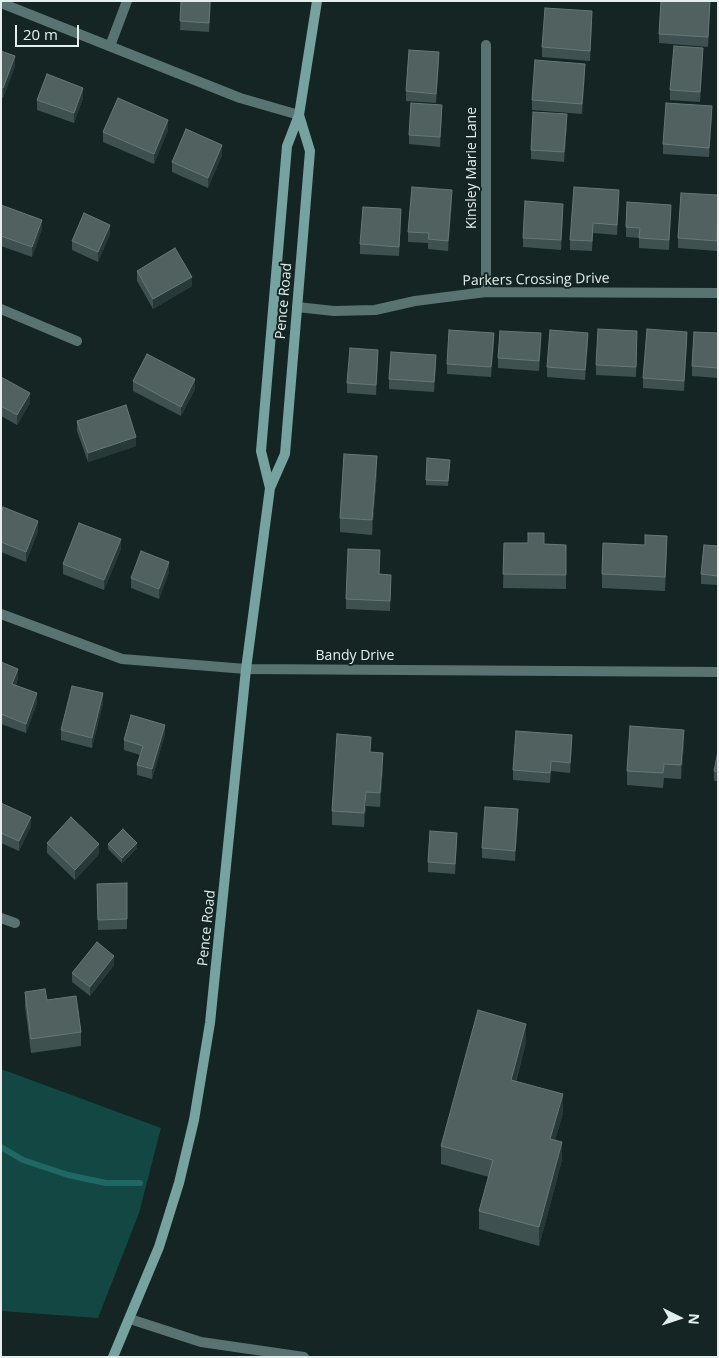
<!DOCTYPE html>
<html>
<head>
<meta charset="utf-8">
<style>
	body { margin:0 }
	#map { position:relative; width:719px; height:1358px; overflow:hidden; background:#142524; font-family:"Open Sans",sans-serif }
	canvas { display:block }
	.frame { position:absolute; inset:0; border:2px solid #e3eeed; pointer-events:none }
	.north { position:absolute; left:654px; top:1293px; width:50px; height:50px; -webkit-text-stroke:4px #142524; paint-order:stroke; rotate:94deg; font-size:14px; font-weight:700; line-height:20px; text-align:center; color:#e3eeed }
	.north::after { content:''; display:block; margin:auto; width:18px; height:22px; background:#e3eeed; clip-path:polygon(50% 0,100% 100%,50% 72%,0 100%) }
	.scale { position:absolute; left:15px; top:25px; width:64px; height:22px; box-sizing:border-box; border:2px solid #e3eeed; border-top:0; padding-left:6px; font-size:15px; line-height:18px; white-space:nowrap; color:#e3eeed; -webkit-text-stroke:4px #142524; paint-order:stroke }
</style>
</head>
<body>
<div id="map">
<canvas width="719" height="1358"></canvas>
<div class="frame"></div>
<div class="north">N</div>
<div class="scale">20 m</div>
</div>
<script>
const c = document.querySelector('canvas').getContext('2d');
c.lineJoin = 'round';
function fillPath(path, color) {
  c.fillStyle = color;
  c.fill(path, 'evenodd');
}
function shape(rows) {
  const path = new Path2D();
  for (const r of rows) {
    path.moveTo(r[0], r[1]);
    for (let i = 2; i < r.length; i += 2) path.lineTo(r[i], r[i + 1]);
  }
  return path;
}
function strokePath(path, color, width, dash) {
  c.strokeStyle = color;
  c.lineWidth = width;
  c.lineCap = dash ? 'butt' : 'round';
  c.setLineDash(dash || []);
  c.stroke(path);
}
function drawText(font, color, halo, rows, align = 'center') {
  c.font = font + ' "Open Sans",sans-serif';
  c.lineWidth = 4;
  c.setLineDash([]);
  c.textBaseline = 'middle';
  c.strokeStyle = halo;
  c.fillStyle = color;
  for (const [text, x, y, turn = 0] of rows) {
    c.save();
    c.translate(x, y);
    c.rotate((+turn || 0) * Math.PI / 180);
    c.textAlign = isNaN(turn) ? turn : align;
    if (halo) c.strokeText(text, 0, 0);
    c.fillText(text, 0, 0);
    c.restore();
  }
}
fillPath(shape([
	[1,1069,161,1128,139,1213,98,1318,1,1311]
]), '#134744');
strokePath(shape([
	[1,1147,23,1160,68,1175,106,1183,140,1183]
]), '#1f6865', 6);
strokePath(shape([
	[130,1319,201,1342,304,1357]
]), '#587372', 10);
strokePath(shape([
	[1,3,240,98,299,115],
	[110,46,127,1],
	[486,292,486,45],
	[297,307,334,311,375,310,415,301,486,292,718,293],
	[1,309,77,341],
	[1,614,122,659,246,669,718,672],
	[1,918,15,923]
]), '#587372', 10);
strokePath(shape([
	[270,488,261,451,287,146,299,115,317,1],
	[113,1357,159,1247,179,1183,194,1120,210,1023,246,669,270,488,285,454,310,151,299,115]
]), '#76a2a0', 10);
fillPath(shape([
	[181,1,211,1,209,32,180,30],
	[710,7,708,47,659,43,659,34],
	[592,21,590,61,542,57,542,47],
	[1,51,15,66,3,98,1,97],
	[703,58,700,102,670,100,670,90],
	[439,62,436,103,406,101,406,91],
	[585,74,582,114,532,110,532,100],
	[83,98,74,123,37,110,37,100],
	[442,115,440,147,409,144,409,135],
	[712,116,709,157,663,154,663,144],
	[567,124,564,162,531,159,531,150],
	[168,130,154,164,103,142,103,132],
	[222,155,208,188,172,172,172,162],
	[718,195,717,251,678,248,678,238],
	[452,200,448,251,428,249,428,243,408,242,408,232],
	[619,200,617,235,593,233,592,251,570,250,570,240],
	[1,205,42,229,32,257,1,246],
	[563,214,561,250,523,247,523,238],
	[671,214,669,250,639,248,639,238,626,237,626,227],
	[401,219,399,256,360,254,360,244],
	[110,234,98,262,72,250,72,241],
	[137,271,192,286,153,309,137,281],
	[718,333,718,378,692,376,692,366],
	[637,340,636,377,596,375,596,365],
	[687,342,684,391,643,388,643,378],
	[494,343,491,377,447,374,447,364],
	[541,343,539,371,498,368,498,358],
	[588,343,585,380,547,377,547,367],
	[378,359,376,395,347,393,347,383],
	[436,365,434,392,389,389,389,379],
	[1,377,30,403,17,425,1,416],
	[133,381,195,389,181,416,133,391],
	[77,421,136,446,88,462,77,431],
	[450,460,448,486,426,485,426,480],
	[377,471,372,535,340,532,340,518],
	[1,513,38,531,26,562,1,552],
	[504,543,566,545,566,589,503,588],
	[718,546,718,585,701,584,701,574],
	[121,549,104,590,63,574,63,564],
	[667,550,665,591,602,588,602,574],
	[169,572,159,599,131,588,131,578],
	[380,574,391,584,390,611,346,609,346,599],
	[1,662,18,678,16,685,37,703,26,733,1,724],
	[103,703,92,748,61,740,61,730],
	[165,734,152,779,137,775,137,765,140,755,124,750,124,740],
	[572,744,570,773,551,771,550,783,513,780,513,770],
	[684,744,681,779,664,778,663,788,627,785,627,771],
	[718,751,718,781,714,781,714,771],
	[371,752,383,767,380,807,366,806,364,827,332,825,332,811],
	[1,803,31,826,19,851,1,843],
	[518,819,515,861,482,858,482,848],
	[457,842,455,874,428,872,428,862],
	[47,843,99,854,75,880,47,853],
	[108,844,137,848,122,863,108,849],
	[127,883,127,929,98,930,97,884],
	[114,965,90,996,72,982,72,973],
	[25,992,47,1000,81,1032,81,1046,31,1053,25,1006],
	[526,1042,516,1082,563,1113,555,1140,562,1160,539,1246,479,1229,479,1211,489,1177,441,1164,441,1146]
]), '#3e504f');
fillPath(shape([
	[210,1,211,1,209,32,209,23],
	[710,1,710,7,708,47,708,37],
	[592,11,592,21,590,61,590,51],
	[703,48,703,58,700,102,700,92],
	[439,52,439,62,436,103,436,94],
	[15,56,15,66,3,98,3,88],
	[585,64,585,74,582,114,582,104],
	[83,88,83,98,74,123,74,113],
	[442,105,442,115,440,147,440,137],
	[712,106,712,116,709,157,709,148],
	[567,114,567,124,564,162,564,152],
	[168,120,168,130,154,164,154,154],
	[222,145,222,155,208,188,208,178],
	[452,190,452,200,448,251,448,241],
	[619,190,619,200,617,235,617,225],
	[563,204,563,214,561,250,561,240],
	[671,205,671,214,669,250,669,240],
	[401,209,401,219,399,256,399,247],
	[42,220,42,229,32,257,32,247],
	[110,225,110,234,98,262,98,252],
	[192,277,192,286,153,309,153,299],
	[687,332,687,342,684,391,684,381],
	[494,333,494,343,491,377,491,367],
	[541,333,541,343,539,371,539,361],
	[588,333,588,343,585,380,585,370],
	[378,350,378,359,376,395,376,385],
	[436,355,436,365,434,392,434,382],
	[195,379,195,389,181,416,181,407],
	[30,393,30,403,17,425,17,415],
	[136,437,136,446,88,462,88,453],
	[377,456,377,471,372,535,372,520],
	[38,521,38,531,26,562,26,552],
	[121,539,121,549,104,590,104,580],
	[169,562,169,572,159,599,159,589],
	[18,669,18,678,12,694,12,684],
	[37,693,37,703,26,733,26,724],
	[103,693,103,703,92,748,92,738],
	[165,725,165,734,152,779,152,769],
	[684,730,684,744,681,779,681,765],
	[572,735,572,744,570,773,570,763],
	[383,753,383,767,380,807,380,793],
	[366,792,366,806,364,827,364,813],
	[518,809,518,819,515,861,515,851],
	[31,817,31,826,19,851,19,841],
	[457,833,457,842,455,874,455,864],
	[137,843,137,848,122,863,122,858],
	[99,844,99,854,75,880,75,870],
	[114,956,114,965,90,996,90,987],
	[526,1024,526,1042,511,1098,511,1080],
	[563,1094,563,1113,550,1157,550,1139],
	[562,1142,562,1160,539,1246,539,1227]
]), '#263837');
const building = shape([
	[181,1,210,1,209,23,180,21,181,1],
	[661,1,710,1,708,37,659,34,661,1],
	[545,8,592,11,590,51,542,47,545,8],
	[674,46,703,48,700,92,670,90,674,46],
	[409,50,439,52,436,94,406,91,409,50],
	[1,51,15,56,3,88,1,87,1,51],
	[535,60,585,64,582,104,532,100,535,60],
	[47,74,83,88,74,113,37,100,47,74],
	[118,98,168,120,154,154,103,132,118,98],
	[411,103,442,105,440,137,409,135,411,103],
	[666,103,712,106,709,148,663,144,666,103],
	[533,112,567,114,564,152,531,150,533,112],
	[186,129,222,145,208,178,172,162,186,129],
	[412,187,452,190,448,241,428,239,429,233,408,232,412,187],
	[574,187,619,190,617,225,593,223,592,241,570,240,574,187],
	[681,193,718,195,717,241,678,238,681,193],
	[525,201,563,204,561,240,523,238,525,201],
	[627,202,671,205,669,240,639,238,640,228,626,227,627,202],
	[1,205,42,220,32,247,1,236,1,205],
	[363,207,401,209,399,247,360,244,363,207],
	[84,213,110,225,98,252,72,241,84,213],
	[175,248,192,277,153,299,137,271,175,248],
	[598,329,637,331,636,367,596,365,598,329],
	[647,329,687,332,684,381,643,378,647,329],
	[449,330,494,333,491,367,447,364,449,330],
	[550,330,588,333,585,370,547,367,550,330],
	[500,331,541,333,539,361,498,358,500,331],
	[694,332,718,333,718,368,692,366,694,332],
	[350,348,378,350,376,385,347,383,350,348],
	[391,352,436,355,434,382,389,379,391,352],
	[147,354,195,379,181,407,133,381,147,354],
	[1,377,30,393,17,415,1,406,1,377],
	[126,405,136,437,88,453,77,421,126,405],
	[344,454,377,456,372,520,340,518,344,454],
	[427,458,450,460,448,481,426,480,427,458],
	[3,507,38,521,26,552,1,542,1,513,3,507],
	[79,523,121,539,104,580,63,564,79,523],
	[528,533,544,533,544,544,566,545,566,575,503,574,504,543,528,543,528,533],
	[645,535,667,536,665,577,602,574,603,543,645,545,645,535],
	[704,545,718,546,718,576,701,574,704,545],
	[348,549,380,550,379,574,391,575,390,601,346,599,348,549],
	[141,551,169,562,159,589,131,578,141,551],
	[1,662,18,669,12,684,37,693,26,724,1,714,1,662],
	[72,686,103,693,92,738,61,730,72,686],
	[131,715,165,725,152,769,137,765,143,746,124,740,131,715],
	[630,726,684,730,681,765,664,764,663,773,627,771,630,726],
	[516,731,572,735,570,763,551,761,550,773,513,770,516,731],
	[337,734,371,737,370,752,383,753,380,793,366,792,364,813,332,811,337,734],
	[718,751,718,772,714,771,718,751],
	[1,803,31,817,19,841,1,833,1,803],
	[485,807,518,809,515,851,482,848,485,807],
	[71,817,99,844,75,870,47,843,71,817],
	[123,829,137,843,122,858,108,844,123,829],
	[430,831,457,833,455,864,428,862,430,831],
	[127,883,127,919,98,920,97,884,127,883],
	[97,942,114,956,90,987,72,973,97,942],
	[45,989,47,1000,76,996,81,1032,31,1039,25,992,45,989],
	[478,1010,526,1024,511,1080,563,1094,550,1139,562,1142,539,1227,479,1211,493,1160,441,1146,478,1010]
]);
fillPath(building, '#506160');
strokePath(building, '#677776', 1);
drawText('14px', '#e3eeed', '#142524', [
	["Kinsley Marie Lane",472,168,-90],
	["Parkers Crossing Drive",536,280,-1],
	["Pence Road",284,301,-85],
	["Bandy Drive",355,656],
	["Pence Road",207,928,-84]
]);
</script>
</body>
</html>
